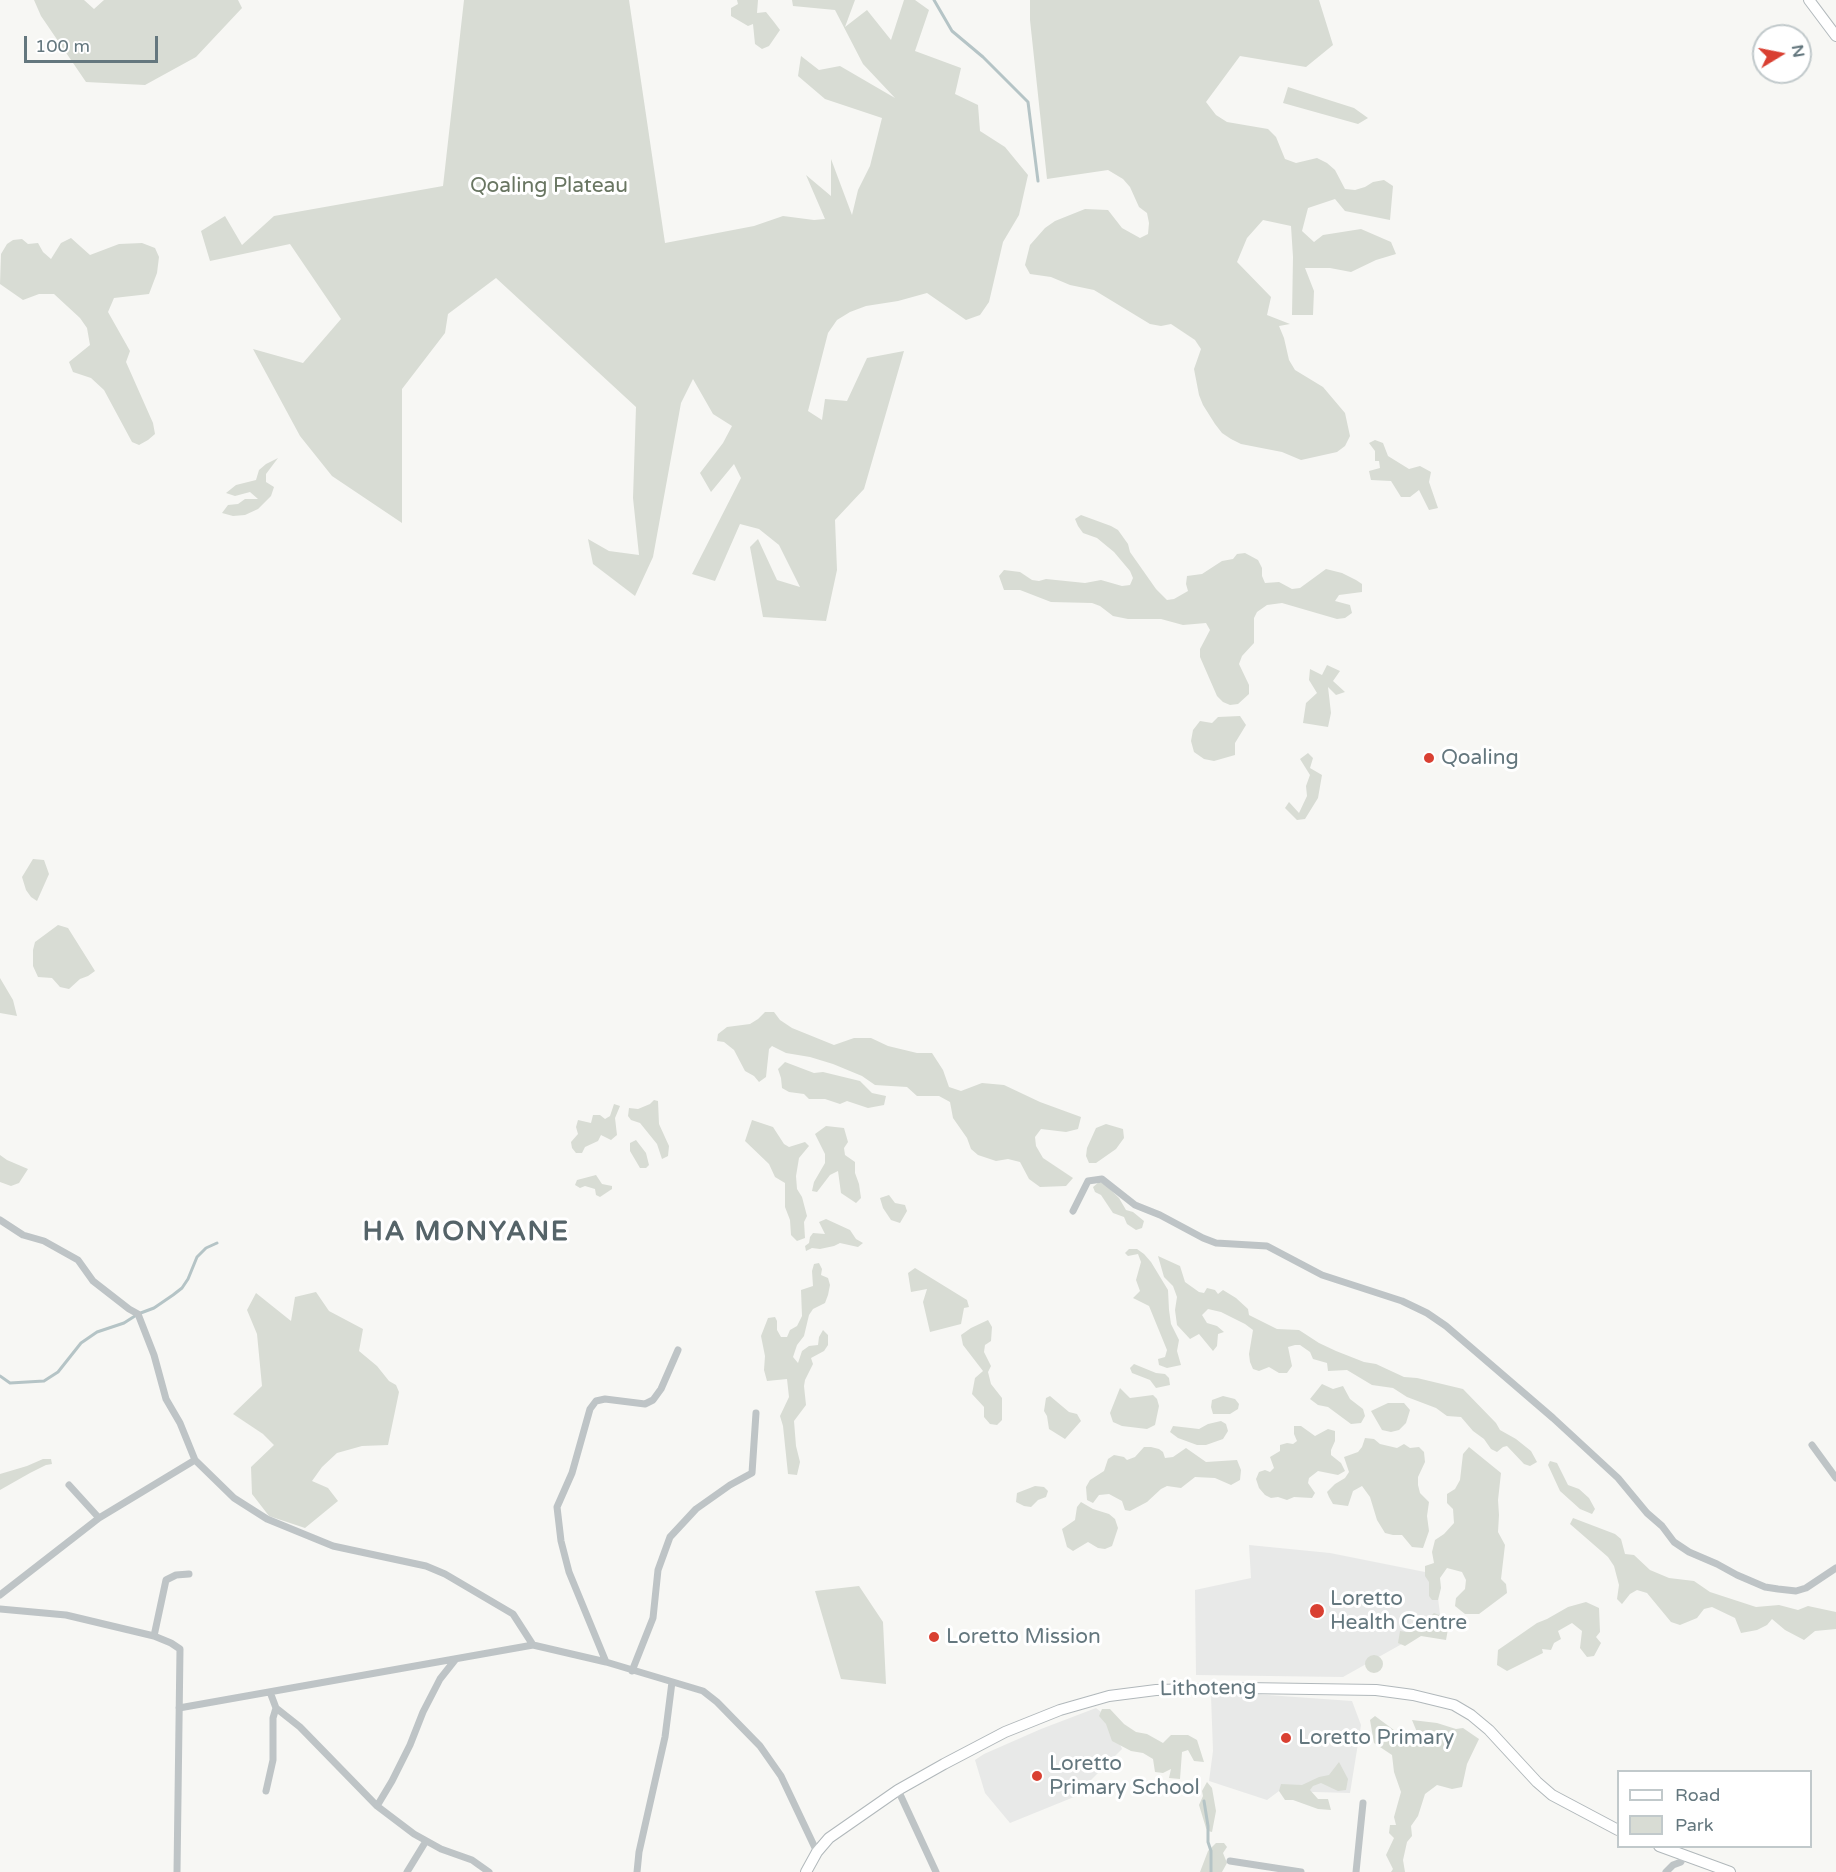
<!DOCTYPE html>
<html>
<head>
<meta charset="utf-8">
<style>
	body { margin:0 }
	#map { position:relative; width:1836px; height:1872px; overflow:hidden; background:#f7f7f4; font-family:"Varela Round",sans-serif }
	canvas { display:block }
	.legend { position:absolute; left:1617px; top:1770px; width:195px; height:78px; box-sizing:border-box; background:#fff; border:2px solid #c1c9cb; margin:0; padding:8px 10px; list-style:none; font-size:18px; color:#64777e }
	.legend li { display:flex; align-items:center; gap:12px; height:30px }
	.legend b { width:30px; border:2px solid #c1c9cb }
	.north { position:absolute; left:1752px; top:24px; width:60px; height:60px; box-sizing:border-box; background:#fff; border:2px solid #c1c9cb; border-radius:50%; rotate:80deg; font-size:16px; font-weight:700; line-height:24px; text-align:center; color:#64777e }
	.north::after { content:''; display:block; margin:auto; width:21px; height:27px; background:#d94032; clip-path:polygon(50% 0,100% 100%,50% 72%,0 100%) }
	.scale { position:absolute; left:24px; top:36px; width:134px; height:27px; box-sizing:border-box; border:3px solid #64777e; border-top:0; padding-left:8px; font-size:18px; line-height:21px; white-space:nowrap; color:#64777e; -webkit-text-stroke:4px #fff; paint-order:stroke }
</style>
</head>
<body>
<div id="map">
<canvas width="1836" height="1872"></canvas>
<ul class="legend">
<li><b style="height:8px;background:#fff"></b>Road</li>
<li><b style="height:16px;background:#d8dcd4"></b>Park</li>
</ul>
<div class="north">N</div>
<div class="scale">100 m</div>
</div>
<script>
const c = document.querySelector('canvas').getContext('2d');
c.lineJoin = 'round';
function fillPath(path, color) {
  c.fillStyle = color;
  c.fill(path, 'evenodd');
}
function shape(rows) {
  const path = new Path2D();
  for (const r of rows) {
    if (r.length === 3) {
      path.moveTo(r[0] + r[2], r[1]);
      path.arc(r[0], r[1], r[2], 0, 2 * Math.PI);
      continue;
    }
    path.moveTo(r[0], r[1]);
    for (let i = 2; i < r.length; i += 2) path.lineTo(r[i], r[i + 1]);
  }
  return path;
}
function strokePath(path, color, width, dash) {
  c.strokeStyle = color;
  c.lineWidth = width;
  c.lineCap = dash ? 'butt' : 'round';
  c.setLineDash(dash || []);
  c.stroke(path);
}
function drawText(font, color, halo, rows, align = 'center') {
  c.font = font + ' "Varela Round",sans-serif';
  c.lineWidth = 6;
  c.setLineDash([]);
  c.textBaseline = 'middle';
  c.strokeStyle = halo;
  c.fillStyle = color;
  for (const [text, x, y, turn = 0] of rows) {
    c.save();
    c.translate(x, y);
    c.rotate((+turn || 0) * Math.PI / 180);
    c.textAlign = isNaN(turn) ? turn : align;
    if (halo) c.strokeText(text, 0, 0);
    c.fillText(text, 0, 0);
    c.restore();
  }
}
fillPath(shape([
	[1249,1545,1330,1553,1435,1574,1441,1622,1343,1677,1196,1675,1195,1590,1251,1578],
	[1253,1694,1352,1701,1361,1725,1350,1793,1279,1791,1267,1800,1209,1781,1213,1751,1211,1696],
	[1096,1708,1110,1719,1122,1749,1074,1797,1010,1823,985,1793,975,1760,984,1754,1041,1729]
]), '#e8e9e8');
fillPath(shape([
	[34,0,84,0,94,9,104,0,238,0,242,8,196,57,145,85,86,82,41,16],
	[464,0,629,0,665,243,754,226,783,216,814,220,825,219,806,175,831,196,831,159,852,215,858,190,870,166,882,118,825,99,798,76,801,56,819,70,840,66,895,98,863,64,835,10,793,6,792,0,855,0,845,27,867,10,891,40,904,0,915,0,929,10,915,51,961,68,955,94,978,105,980,131,1005,147,1028,175,1019,215,1003,242,989,302,980,315,966,320,927,293,898,301,866,306,850,312,837,320,828,333,808,411,822,420,825,399,847,401,867,358,904,351,864,489,835,520,837,570,826,621,763,617,750,547,758,539,777,580,800,587,779,545,759,529,740,524,715,581,692,574,741,478,734,464,711,492,700,473,723,443,732,426,713,414,693,379,681,403,653,557,635,596,593,564,588,539,609,551,639,555,633,498,636,407,496,278,448,314,445,333,402,389,402,523,332,476,300,436,253,349,303,363,341,319,290,244,210,261,201,231,225,216,242,245,274,216,443,186],
	[737,0,758,0,757,13,766,12,774,22,780,30,769,46,762,49,755,44,753,24,748,26,731,16,731,8,738,4],
	[1030,0,1319,0,1333,45,1306,67,1240,56,1206,102,1216,115,1227,122,1268,129,1276,137,1285,159,1296,163,1317,158,1327,163,1335,170,1345,189,1355,190,1365,187,1373,182,1384,180,1393,186,1390,220,1345,211,1335,199,1308,208,1302,231,1314,242,1323,235,1361,229,1391,242,1396,254,1376,260,1351,272,1330,268,1305,268,1314,291,1313,315,1292,315,1293,257,1291,226,1263,220,1247,238,1237,262,1271,297,1267,315,1290,324,1279,326,1284,338,1289,360,1295,370,1323,387,1345,413,1350,436,1345,446,1337,452,1301,460,1282,452,1241,444,1231,439,1222,433,1215,424,1203,405,1199,395,1194,369,1201,349,1195,340,1171,324,1161,326,1150,324,1094,290,1070,285,1051,277,1030,274,1025,265,1030,245,1045,228,1055,221,1085,209,1108,210,1122,228,1140,238,1148,234,1149,223,1147,213,1139,207,1130,187,1123,179,1108,170,1047,179,1030,20],
	[1288,87,1354,108,1368,118,1358,124,1283,103],
	[71,238,90,255,119,244,142,243,155,248,159,257,157,273,149,294,114,298,108,312,130,351,126,362,153,423,155,434,148,440,139,445,132,442,104,390,91,378,73,372,69,362,90,345,87,328,80,318,54,294,39,294,23,300,0,284,1,254,7,244,13,240,22,239,28,244,38,243,43,252,51,259,61,243],
	[1375,440,1383,443,1388,456,1409,469,1420,466,1431,472,1429,482,1438,508,1429,510,1419,490,1410,497,1401,497,1391,481,1371,480,1369,471,1380,468,1379,461,1375,461,1375,451,1369,443],
	[278,458,266,474,266,482,274,487,271,496,258,509,245,515,233,516,222,513,228,505,238,504,245,499,258,499,250,492,235,496,226,493,236,485,256,480,259,470,266,464],
	[1081,515,1111,526,1118,530,1128,544,1130,552,1156,589,1167,600,1174,599,1188,591,1186,584,1187,576,1202,574,1222,561,1233,559,1237,554,1245,553,1258,560,1262,568,1262,576,1265,583,1279,582,1292,589,1300,588,1326,569,1342,573,1356,580,1362,584,1362,592,1339,595,1335,601,1350,605,1352,613,1345,618,1337,619,1282,603,1267,605,1257,612,1254,618,1254,643,1242,656,1239,664,1249,685,1249,694,1238,704,1230,705,1223,702,1217,696,1200,657,1200,649,1210,630,1206,623,1183,625,1161,619,1128,619,1113,616,1100,606,1092,603,1051,602,1020,590,1004,590,999,576,1004,570,1020,572,1032,580,1039,581,1046,579,1085,583,1101,580,1122,586,1130,585,1133,578,1130,571,1114,552,1097,538,1083,533,1078,526,1075,519],
	[1327,665,1340,671,1333,681,1345,692,1336,695,1328,687,1331,713,1328,727,1303,723,1306,703,1317,693,1309,680,1310,669,1322,675],
	[1240,716,1246,725,1235,743,1235,755,1214,761,1204,759,1194,752,1191,741,1193,730,1200,721,1212,723,1218,717],
	[1308,753,1313,758,1310,768,1322,775,1318,798,1305,819,1297,820,1285,808,1289,802,1299,813,1307,796,1306,786,1310,775,1300,759],
	[33,859,44,860,49,874,37,901,31,897,26,890,22,877],
	[58,925,68,928,95,971,88,976,80,979,69,989,60,987,52,978,38,977,33,966,33,950,35,942],
	[0,978,13,1000,17,1016,0,1013],
	[765,1012,774,1012,780,1020,792,1028,834,1045,854,1038,871,1038,888,1046,917,1053,932,1053,943,1070,949,1087,961,1091,982,1083,1004,1085,1040,1102,1081,1117,1078,1129,1066,1132,1041,1129,1035,1137,1036,1146,1043,1158,1073,1178,1066,1186,1040,1187,1029,1179,1020,1162,1008,1159,996,1161,978,1155,971,1149,967,1138,953,1118,950,1102,939,1096,917,1096,907,1087,875,1085,862,1076,833,1064,810,1057,786,1053,772,1046,769,1049,766,1077,759,1082,754,1076,745,1071,734,1050,724,1042,717,1041,718,1034,727,1027,750,1024,758,1019],
	[785,1062,814,1073,823,1072,860,1081,872,1093,886,1096,884,1105,868,1108,847,1101,840,1104,825,1099,809,1099,804,1094,789,1092,782,1088,781,1078,778,1069],
	[654,1100,658,1101,659,1124,669,1146,668,1156,662,1159,657,1144,640,1123,631,1120,628,1116,629,1108,638,1109,650,1104],
	[614,1104,620,1106,615,1118,617,1135,611,1140,601,1135,598,1141,585,1147,582,1153,576,1153,572,1148,571,1142,578,1134,576,1127,578,1120,591,1123,593,1115,600,1115,605,1119,610,1116],
	[752,1120,773,1127,784,1144,789,1147,805,1142,809,1146,799,1158,796,1176,797,1189,802,1197,807,1216,804,1222,805,1238,797,1241,791,1235,790,1220,785,1207,785,1183,775,1177,769,1164,745,1141],
	[1106,1124,1123,1129,1124,1138,1116,1149,1096,1163,1089,1163,1086,1156,1087,1148,1096,1128],
	[826,1126,844,1128,848,1142,844,1148,845,1155,855,1162,855,1173,859,1184,861,1198,856,1203,841,1193,838,1171,830,1175,817,1192,812,1191,814,1182,825,1163,825,1154,815,1134],
	[636,1140,646,1153,649,1165,646,1168,640,1168,630,1151,630,1143],
	[0,1155,7,1160,28,1169,19,1183,11,1186,0,1182],
	[596,1175,602,1184,612,1186,612,1189,600,1197,596,1195,595,1189,585,1186,580,1188,575,1185,577,1180],
	[1099,1182,1105,1184,1119,1198,1126,1210,1133,1212,1144,1221,1142,1228,1136,1230,1127,1224,1124,1217,1113,1213,1101,1195,1095,1192,1093,1187],
	[889,1195,895,1203,905,1205,907,1211,900,1223,891,1220,883,1208,880,1198],
	[826,1219,850,1230,856,1239,863,1243,858,1247,840,1243,834,1246,820,1249,812,1248,806,1251,805,1246,809,1243,810,1237,813,1233,825,1234,819,1222],
	[1129,1249,1137,1249,1144,1254,1151,1262,1168,1290,1169,1310,1171,1324,1179,1340,1177,1351,1181,1365,1167,1368,1159,1365,1158,1359,1165,1357,1167,1350,1149,1306,1133,1298,1140,1291,1136,1280,1141,1262,1138,1254,1128,1256,1125,1253],
	[1158,1256,1180,1266,1185,1282,1199,1292,1204,1293,1207,1288,1215,1290,1218,1294,1223,1290,1236,1298,1248,1309,1249,1315,1277,1329,1299,1330,1319,1343,1336,1351,1364,1362,1376,1364,1404,1377,1417,1378,1463,1389,1496,1423,1500,1430,1516,1439,1531,1451,1537,1462,1530,1466,1524,1464,1507,1446,1503,1447,1497,1452,1491,1449,1484,1439,1473,1431,1461,1417,1447,1416,1436,1408,1407,1397,1393,1388,1372,1385,1347,1370,1328,1371,1327,1363,1313,1359,1310,1352,1300,1345,1295,1345,1288,1347,1292,1366,1287,1373,1279,1373,1269,1367,1259,1371,1253,1369,1250,1362,1249,1354,1253,1330,1245,1324,1221,1312,1208,1309,1202,1315,1207,1323,1217,1326,1224,1332,1218,1334,1217,1346,1213,1351,1199,1334,1190,1339,1177,1325,1175,1310,1177,1297,1173,1286,1164,1277],
	[819,1263,822,1269,821,1275,828,1278,830,1285,828,1295,825,1303,813,1309,809,1315,804,1336,797,1345,793,1357,798,1363,802,1351,809,1346,818,1345,819,1337,823,1330,828,1335,828,1345,824,1351,811,1358,813,1364,805,1380,804,1386,806,1405,794,1421,796,1446,800,1462,797,1475,788,1474,783,1426,780,1416,789,1397,787,1379,767,1381,764,1370,765,1356,761,1336,768,1318,775,1317,777,1321,777,1330,781,1337,787,1337,790,1330,797,1326,802,1316,801,1290,813,1286,812,1271,814,1264],
	[915,1268,967,1300,969,1307,964,1308,961,1324,930,1332,923,1302,927,1289,911,1292,908,1273],
	[316,1292,329,1311,363,1329,359,1351,377,1366,389,1381,396,1385,399,1392,388,1445,362,1446,337,1453,322,1467,312,1481,328,1488,338,1501,305,1528,269,1516,252,1494,251,1467,274,1445,263,1434,233,1414,262,1386,257,1334,247,1310,256,1293,291,1321,295,1297],
	[988,1320,992,1327,991,1341,985,1345,984,1352,991,1366,988,1372,991,1384,1002,1398,1002,1420,997,1425,990,1424,984,1417,984,1407,972,1394,975,1378,983,1371,963,1345,961,1335,971,1328],
	[1134,1364,1156,1373,1165,1374,1169,1378,1170,1385,1156,1388,1150,1380,1132,1373,1130,1368],
	[1322,1384,1333,1389,1343,1386,1350,1399,1363,1409,1365,1416,1361,1423,1351,1424,1328,1407,1318,1405,1310,1399],
	[1120,1388,1130,1398,1153,1395,1157,1399,1159,1406,1155,1425,1147,1429,1122,1426,1113,1422,1110,1413],
	[1050,1396,1069,1412,1077,1414,1081,1421,1065,1439,1049,1429,1047,1416,1044,1411,1046,1398],
	[1223,1396,1235,1399,1239,1404,1238,1409,1230,1414,1213,1414,1211,1407,1212,1400],
	[1388,1403,1404,1403,1410,1410,1406,1423,1399,1430,1391,1432,1382,1430,1371,1411],
	[1221,1421,1226,1424,1228,1431,1223,1439,1206,1445,1197,1445,1178,1438,1170,1432,1173,1426,1199,1429,1208,1424],
	[1294,1426,1301,1426,1315,1436,1328,1429,1335,1431,1335,1441,1331,1450,1331,1455,1341,1463,1345,1471,1338,1475,1318,1471,1309,1478,1308,1483,1315,1493,1312,1498,1294,1497,1287,1500,1278,1497,1271,1498,1265,1495,1259,1488,1256,1479,1259,1472,1265,1470,1270,1472,1274,1468,1270,1457,1280,1451,1280,1445,1287,1443,1293,1444,1297,1441,1294,1434],
	[1365,1438,1374,1439,1380,1444,1397,1448,1404,1444,1410,1448,1419,1447,1424,1452,1425,1462,1418,1477,1418,1485,1420,1493,1429,1502,1427,1516,1429,1531,1423,1548,1412,1547,1402,1535,1393,1535,1385,1533,1377,1520,1370,1497,1362,1486,1353,1491,1348,1506,1333,1504,1329,1497,1327,1492,1335,1484,1345,1478,1349,1472,1344,1457,1358,1452,1362,1447],
	[1144,1447,1151,1447,1159,1449,1163,1452,1165,1458,1173,1457,1186,1448,1206,1462,1237,1460,1241,1470,1240,1480,1231,1485,1215,1478,1195,1477,1181,1488,1167,1486,1161,1489,1147,1502,1130,1511,1125,1510,1122,1501,1109,1494,1099,1495,1093,1503,1087,1500,1086,1487,1090,1480,1104,1471,1108,1459,1114,1455,1124,1457,1127,1460,1135,1457],
	[1469,1447,1501,1473,1498,1500,1499,1515,1498,1532,1505,1545,1501,1579,1506,1584,1507,1593,1479,1614,1465,1614,1455,1606,1456,1598,1465,1589,1466,1580,1462,1572,1447,1568,1440,1578,1441,1588,1438,1600,1432,1600,1429,1596,1429,1582,1425,1576,1425,1566,1434,1563,1432,1552,1435,1540,1444,1534,1454,1523,1453,1509,1447,1503,1447,1494,1455,1489,1460,1480,1463,1454],
	[43,1459,51,1459,52,1464,46,1465,30,1473,0,1490,0,1474,27,1466],
	[1550,1461,1557,1463,1568,1485,1579,1489,1589,1498,1595,1509,1592,1514,1580,1509,1560,1491,1548,1465],
	[1035,1486,1044,1487,1048,1491,1046,1497,1038,1500,1031,1507,1024,1506,1016,1502,1017,1493],
	[1081,1502,1093,1509,1109,1514,1115,1519,1118,1528,1112,1546,1105,1549,1098,1548,1088,1542,1073,1551,1067,1547,1062,1529,1075,1520,1077,1507],
	[1573,1518,1615,1534,1621,1539,1625,1554,1634,1555,1650,1570,1669,1578,1694,1581,1710,1592,1756,1607,1779,1605,1798,1610,1808,1606,1836,1612,1836,1629,1815,1631,1804,1640,1785,1630,1772,1619,1767,1625,1757,1630,1741,1633,1735,1618,1712,1607,1704,1609,1697,1618,1680,1625,1671,1622,1647,1593,1637,1590,1630,1594,1622,1604,1617,1599,1619,1585,1614,1566,1608,1557,1570,1524],
	[859,1586,883,1622,886,1684,841,1679,815,1591],
	[1586,1602,1599,1608,1600,1632,1596,1637,1601,1643,1594,1656,1587,1657,1580,1648,1582,1631,1572,1623,1558,1631,1561,1639,1554,1643,1551,1650,1542,1649,1543,1653,1507,1671,1497,1665,1498,1650,1537,1623,1547,1619,1568,1607],
	[1434,1613,1439,1615,1448,1629,1446,1640,1421,1636,1405,1646,1398,1643,1400,1631,1406,1632,1422,1619,1426,1621],
	[1374,1664,9],
	[1102,1709,1110,1709,1124,1724,1136,1732,1147,1734,1163,1743,1171,1735,1188,1735,1197,1740,1204,1762,1194,1761,1188,1750,1182,1752,1180,1779,1169,1778,1171,1769,1163,1773,1155,1772,1153,1759,1143,1753,1131,1751,1112,1741,1106,1724,1099,1716],
	[1375,1716,1402,1736,1416,1738,1419,1737,1412,1720,1437,1723,1456,1729,1463,1728,1479,1739,1467,1764,1462,1787,1452,1789,1437,1785,1425,1794,1418,1816,1411,1826,1412,1836,1407,1842,1403,1860,1405,1872,1391,1872,1393,1869,1386,1855,1394,1838,1389,1833,1390,1825,1396,1825,1394,1817,1401,1792,1394,1772,1392,1755,1374,1743,1370,1720],
	[1339,1762,1348,1779,1346,1790,1338,1791,1321,1783,1313,1786,1310,1790,1318,1799,1328,1799,1331,1810,1318,1809,1293,1800,1285,1800,1279,1791,1281,1784,1302,1785,1319,1777,1329,1775],
	[1207,1782,1212,1788,1216,1811,1212,1832,1208,1831,1206,1828,1199,1805,1203,1796,1202,1791],
	[1216,1843,1224,1843,1227,1847,1223,1853,1227,1863,1222,1872,1200,1872,1208,1851]
]), '#d8dcd4');
strokePath(shape([
	[934,0,952,31,983,57,1028,102,1038,181],
	[0,1376,10,1383,44,1381,58,1372,81,1343,97,1332,124,1323,138,1314,154,1308,173,1295,182,1288,188,1279,197,1257,206,1248,217,1243],
	[1204,1801,1208,1826,1208,1842,1211,1851,1211,1872]
]), '#b5c4c6', 3);
const secondary = shape([
	[1809,0,1836,36],
	[1659,1846,1730,1872],
	[806,1872,817,1852,829,1838,898,1790,944,1764,1005,1732,1060,1710,1109,1696,1156,1690,1245,1688,1376,1690,1413,1695,1454,1705,1471,1715,1489,1730,1537,1782,1552,1795,1618,1830]
]);
strokePath(secondary, '#b1b8bb', 12);
strokePath(shape([
	[1073,1211,1088,1181,1102,1179,1135,1205,1160,1215,1203,1238,1216,1243,1267,1246,1322,1275,1402,1301,1427,1313,1446,1326,1553,1418,1618,1478,1647,1513,1662,1526,1674,1542,1689,1552,1717,1564,1737,1575,1765,1587,1778,1589,1796,1591,1806,1588,1836,1568],
	[0,1220,23,1235,44,1241,78,1260,93,1281,129,1309,138,1314,154,1355,166,1399,180,1423,195,1460,234,1498,267,1519,333,1546,426,1566,445,1574,513,1614,533,1645],
	[1812,1445,1836,1478],
	[69,1485,99,1518],
	[0,1595,99,1518,195,1460],
	[0,1609,66,1615,154,1636,171,1643,180,1649,177,1872],
	[154,1636,166,1580,176,1575,189,1574],
	[606,1662,569,1572,561,1541,557,1507,572,1473,590,1409,596,1401,605,1399,645,1404,653,1400,661,1389,678,1350],
	[632,1671,653,1618,658,1570,670,1537,696,1509,730,1485,752,1473,756,1413],
	[270,1692,276,1708,300,1727,377,1806,414,1834,441,1849,472,1860,489,1872],
	[179,1708,533,1645,606,1662,703,1691,717,1702,760,1746,781,1776,817,1852],
	[898,1790,936,1872],
	[266,1791,273,1760,273,1718,276,1708],
	[377,1806,392,1781,410,1745,423,1712,440,1679,455,1660],
	[1230,1861,1301,1872],
	[407,1872,426,1841],
	[637,1872,639,1852,665,1737,672,1682],
	[1356,1872,1363,1803],
	[1666,1872,1673,1865,1681,1862,1683,1856]
]), '#bec4c6', 7);
strokePath(secondary, '#fff', 10);
for (const [x, y, r, color] of [
	[1429,758,6,"#d94032"],
	[1317,1611,8,"#d94032"],
	[934,1637,6,"#d94032"],
	[1286,1738,6,"#d94032"],
	[1037,1776,6,"#d94032"]
]) {
  const dot = new Path2D();
  dot.arc(x, y, r, 0, 2 * Math.PI);
  c.fillStyle = color;
  c.fill(dot);
  strokePath(dot, '#fff', 2);
}
drawText('21px', '#697662', '#fff', [
	["Qoaling Plateau",549,186]
]);
drawText('21px', '#64777e', '#fff', [
	["Qoaling",1441,758],
	["Loretto",1330,1599],
	["Health Centre",1330,1623],
	["Loretto Mission",946,1637],
	["Loretto Primary",1298,1738],
	["Loretto",1049,1764],
	["Primary School",1049,1788]
], 'left');
drawText('21px', '#64777e', '#fff', [
	["Lithoteng",1208,1689,-1]
]);
c.letterSpacing = '1.5px';
drawText('bold 27px', '#556469', '#fff', [
	["HA MONYANE",466,1233]
]);
c.letterSpacing = '0px';
</script>
</body>
</html>
